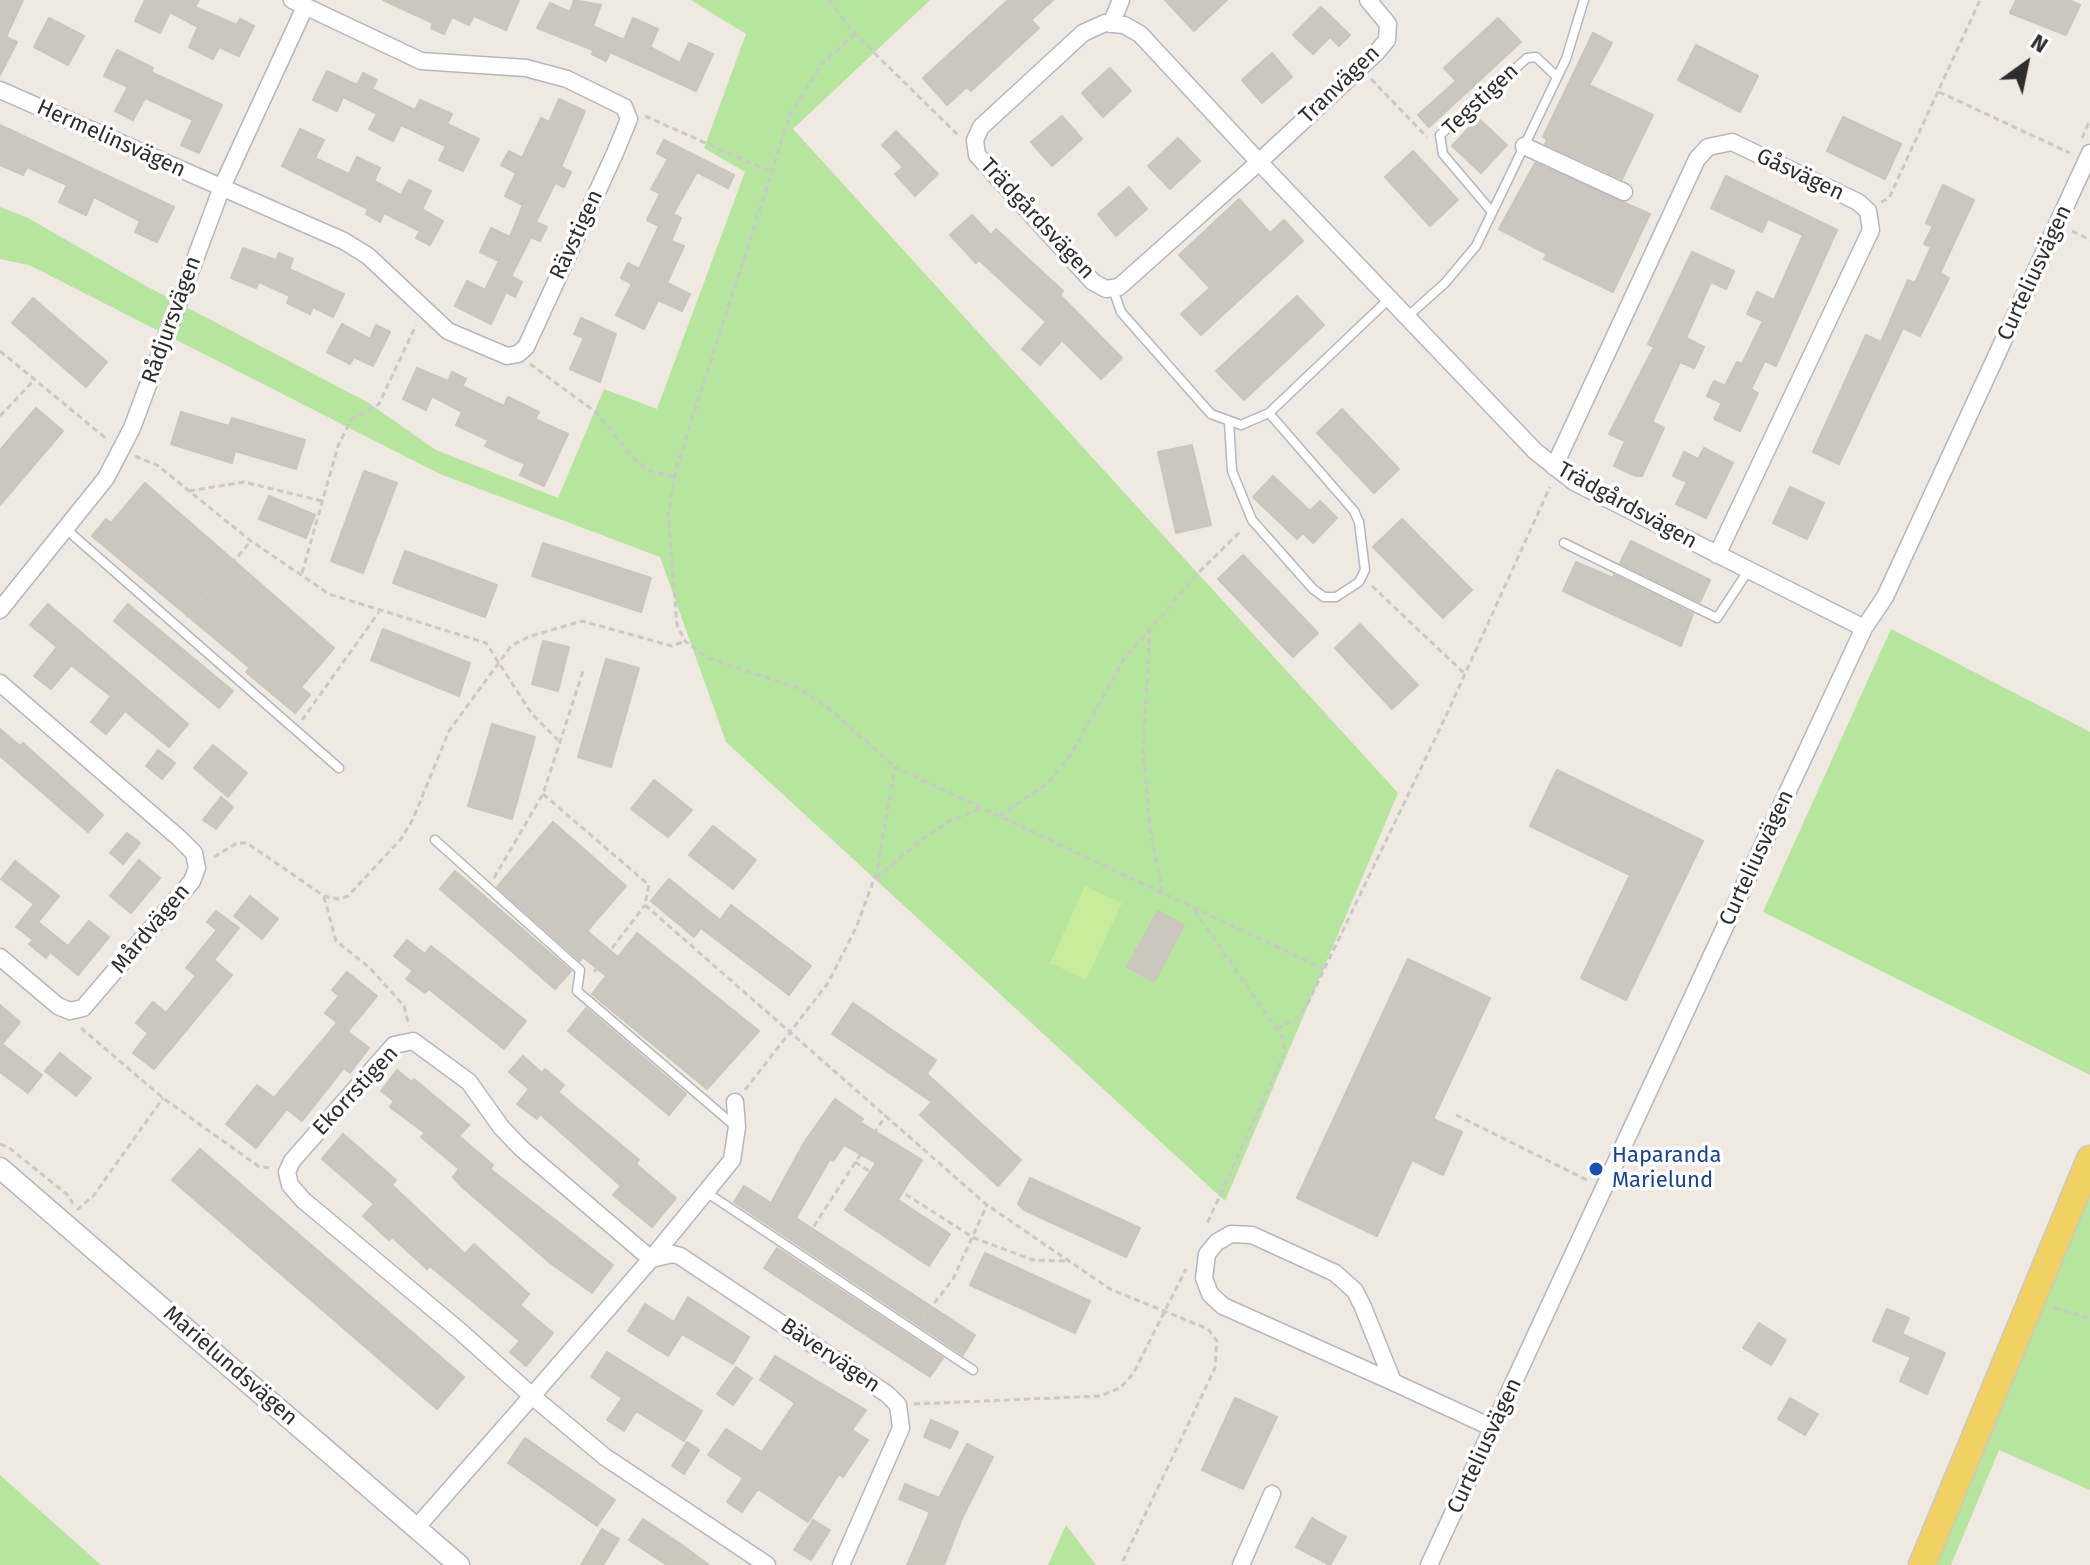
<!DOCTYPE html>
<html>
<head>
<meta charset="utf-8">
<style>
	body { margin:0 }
	#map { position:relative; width:2090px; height:1565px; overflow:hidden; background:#efe9e1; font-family:"Fira Sans",sans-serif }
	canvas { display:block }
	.north { position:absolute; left:1986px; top:24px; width:80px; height:80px; -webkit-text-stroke:6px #fff; paint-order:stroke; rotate:33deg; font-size:22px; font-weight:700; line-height:32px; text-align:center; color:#2e2e2e }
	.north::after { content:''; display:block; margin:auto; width:28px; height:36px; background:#2e2e2e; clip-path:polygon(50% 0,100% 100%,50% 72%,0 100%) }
</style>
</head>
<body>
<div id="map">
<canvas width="2090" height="1565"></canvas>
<div class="north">N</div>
</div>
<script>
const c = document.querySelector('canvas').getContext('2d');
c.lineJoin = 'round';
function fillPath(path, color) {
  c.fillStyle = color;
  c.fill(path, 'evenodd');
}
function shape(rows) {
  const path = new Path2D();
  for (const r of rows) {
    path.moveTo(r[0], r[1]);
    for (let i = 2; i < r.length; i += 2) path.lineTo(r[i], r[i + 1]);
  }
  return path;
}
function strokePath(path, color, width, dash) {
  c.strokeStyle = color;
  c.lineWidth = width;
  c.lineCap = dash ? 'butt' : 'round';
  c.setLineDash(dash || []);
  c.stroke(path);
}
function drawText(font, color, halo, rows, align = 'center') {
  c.font = font + ' "Fira Sans",sans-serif';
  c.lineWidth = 7;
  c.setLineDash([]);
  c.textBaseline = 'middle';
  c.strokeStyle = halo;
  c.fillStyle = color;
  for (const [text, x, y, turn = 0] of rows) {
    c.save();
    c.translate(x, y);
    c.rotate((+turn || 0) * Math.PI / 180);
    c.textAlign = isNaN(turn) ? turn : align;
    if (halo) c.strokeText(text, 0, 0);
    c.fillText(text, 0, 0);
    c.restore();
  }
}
fillPath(shape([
	[691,0,930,0,793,129,1398,793,1225,1201,726,742,660,557,440,474,29,265,0,259,0,207,28,218,146,286,367,402,436,450,558,498,604,389,657,409,745,172,704,148,746,34],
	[1891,629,2090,732,2090,1075,1763,912],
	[2090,1195,2090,1490,1999,1450,1951,1565,1937,1565],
	[0,1475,101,1565,0,1565],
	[1066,1525,1096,1565,1048,1565]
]), '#b6e59e');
fillPath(shape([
	[1085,886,1122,903,1086,980,1050,963]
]), '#c9ec9a');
const building = shape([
	[0,0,23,0,6,37,17,42,0,75,0,0],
	[145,0,199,0,195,7,237,25,240,19,254,26,239,56,219,47,213,59,189,47,198,27,170,12,160,33,135,21,145,0],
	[383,0,519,0,506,30,474,16,469,25,452,17,444,34,431,28,433,23,383,0],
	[574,0,601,5,593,26,624,40,633,18,658,29,650,47,680,63,689,43,713,54,696,91,610,52,606,61,592,54,593,50,537,28,550,3,570,12,574,0],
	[1008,0,1053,0,1031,20,1039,28,971,91,967,87,947,105,923,78,1008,0],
	[1165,0,1227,0,1194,31,1165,0],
	[2016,0,2069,0,2080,5,2066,35,2010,13,2016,0],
	[1321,7,1350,35,1339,46,1330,37,1313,54,1293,35,1321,7],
	[49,18,84,36,68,65,34,47,49,18],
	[1498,18,1521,42,1429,127,1418,115,1456,81,1444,68,1498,18],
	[1593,33,1612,43,1589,85,1653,115,1622,179,1545,144,1547,139,1543,137,1593,33],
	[1696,45,1758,76,1740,112,1678,80,1696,45],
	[117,50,153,68,151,72,222,105,199,153,181,145,193,120,145,98,133,120,115,111,128,87,104,76,117,50],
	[1272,53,1292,77,1262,103,1242,80,1272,53],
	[1110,68,1131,91,1103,117,1082,93,1110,68],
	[327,71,357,85,363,73,377,80,372,89,415,110,420,100,452,114,447,124,479,139,463,171,439,160,446,146,401,125,393,141,369,129,377,114,343,97,337,111,313,100,327,71],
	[559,99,585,111,561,167,571,172,564,187,555,183,536,222,547,227,540,241,531,237,511,276,522,282,515,297,506,292,491,324,455,306,467,281,485,290,499,261,480,252,491,228,510,237,523,205,505,196,516,173,501,165,509,151,522,158,541,118,549,122,559,99],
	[1062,116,1082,139,1052,166,1031,142,1062,116],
	[1843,117,1901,144,1885,179,1827,151,1843,117],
	[1478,118,1507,145,1481,173,1452,146,1478,118],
	[0,125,174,207,157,242,135,232,140,221,94,197,86,215,59,202,67,185,27,167,23,175,0,165,0,125],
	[300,129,324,140,315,158,349,174,357,157,380,168,374,181,401,195,409,180,431,191,422,209,443,221,430,245,416,238,420,231,384,213,380,222,366,214,368,209,282,166,300,129],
	[896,131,938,174,915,196,895,174,903,167,882,145,896,131],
	[1178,138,1200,161,1170,189,1148,166,1178,138],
	[664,140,734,175,728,188,697,172,673,214,681,218,671,241,684,246,667,283,690,294,682,311,658,300,644,329,616,315,632,284,621,278,628,263,639,269,659,226,647,220,660,194,651,189,668,159,657,153,664,140],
	[1413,151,1458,200,1430,226,1385,177,1413,151],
	[1535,163,1650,214,1613,292,1544,259,1547,254,1499,229,1535,163],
	[1726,176,1837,230,1776,366,1765,361,1751,389,1758,393,1740,431,1714,419,1722,403,1707,396,1714,381,1725,386,1737,362,1742,364,1763,321,1747,314,1757,292,1774,300,1803,235,1768,219,1762,232,1711,208,1726,176],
	[1943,185,1974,200,1940,273,1949,278,1920,336,1903,328,1839,464,1813,452,1866,335,1881,342,1908,280,1915,283,1931,247,1924,244,1933,226,1926,223,1943,185],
	[1129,187,1147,209,1116,236,1098,214,1129,187],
	[1239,199,1270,233,1284,220,1303,241,1201,335,1181,314,1210,288,1179,255,1239,199],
	[972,215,991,235,996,229,1063,291,1060,295,1122,358,1101,379,1062,340,1040,365,1022,349,1046,322,979,260,976,263,950,235,972,215],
	[243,248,276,260,279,253,293,259,289,269,344,294,333,317,313,307,310,314,287,303,290,296,259,282,256,288,231,278,243,248],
	[1692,252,1734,271,1726,289,1711,282,1686,338,1704,347,1694,368,1680,362,1652,422,1664,428,1642,476,1636,476,1614,466,1625,441,1609,434,1654,347,1648,344,1692,252],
	[1297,296,1324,325,1244,400,1216,371,1297,296],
	[33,298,107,362,86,387,12,323,33,298],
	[581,318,616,334,600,382,570,369,584,338,574,334,581,318],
	[342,324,370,339,376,325,390,332,373,366,354,357,350,364,327,352,342,324],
	[417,368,448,381,452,372,466,379,462,386,504,406,508,397,539,412,535,419,568,434,544,486,520,475,525,464,485,446,488,440,456,425,462,412,432,396,426,410,403,399,417,368],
	[36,408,63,431,0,505,0,450,36,408],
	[1342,409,1399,469,1374,493,1317,433,1342,409],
	[181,412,229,426,232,418,305,440,296,469,235,451,232,463,171,444,181,412],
	[1192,445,1211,525,1176,533,1158,452,1192,445],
	[1704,448,1733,463,1706,518,1676,504,1687,482,1673,476,1684,452,1698,459,1704,448],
	[364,471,397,483,363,573,331,561,364,471],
	[1273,476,1310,511,1320,501,1337,518,1313,543,1303,533,1297,539,1253,497,1273,476],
	[145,483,334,648,301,687,310,695,295,713,246,672,250,668,92,536,106,519,111,523,145,483],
	[1790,487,1824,503,1807,539,1773,523,1790,487],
	[269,496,315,515,306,538,259,519,269,496],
	[1402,519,1472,590,1443,618,1373,547,1402,519],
	[1631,541,1710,580,1700,602,1620,563,1631,541],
	[543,543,651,578,641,612,532,576,543,543],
	[405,551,497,585,485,617,393,583,405,551],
	[1243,555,1318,633,1293,657,1218,579,1243,555],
	[1576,562,1613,578,1614,575,1693,614,1681,646,1563,591,1576,562],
	[48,604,188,724,169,747,125,711,106,734,91,722,111,696,71,665,51,689,34,676,57,647,30,625,48,604],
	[128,604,233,691,219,708,114,621,128,604],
	[1360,624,1418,685,1392,709,1335,648,1360,624],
	[383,629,470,663,459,696,371,660,383,629],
	[543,641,569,647,558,691,532,684,543,641],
	[606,659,639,668,611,767,578,757,606,659],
	[492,724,535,737,512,819,468,806,492,724],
	[0,729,20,746,23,743,103,815,88,832,0,756,0,729],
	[213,745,247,773,228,797,194,768,213,745],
	[158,750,175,763,162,779,146,766,158,750],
	[1557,770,1703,841,1626,1000,1581,978,1630,875,1530,826,1557,770],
	[654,780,692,810,668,837,631,809,654,780],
	[221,797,233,807,216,829,203,820,221,797],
	[553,822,626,886,587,931,618,957,637,933,759,1031,707,1089,592,994,606,976,583,957,580,961,497,887,553,822],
	[713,826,756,860,733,889,689,855,713,826],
	[127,833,140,843,123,864,110,853,127,833],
	[139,860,160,878,131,913,110,896,139,860],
	[15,861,59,896,38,922,68,946,89,921,109,937,78,975,50,952,46,958,29,944,33,940,16,927,34,904,1,879,15,861],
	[455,871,571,971,555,989,440,889,455,871],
	[669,879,720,920,731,905,811,966,789,995,701,928,694,937,651,901,669,879],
	[250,896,278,919,262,939,234,916,250,896],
	[216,911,239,928,214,960,232,975,154,1069,133,1053,148,1033,136,1023,153,1002,166,1013,196,976,186,968,217,930,207,922,216,911],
	[1158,911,1184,925,1154,982,1127,967,1158,911],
	[407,940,425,954,431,946,526,1021,504,1049,429,989,425,993,406,979,413,971,394,956,407,940],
	[1408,959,1490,998,1433,1119,1462,1132,1443,1175,1412,1160,1377,1236,1297,1198,1408,959],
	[347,972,377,996,348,1031,325,1013,339,996,332,990,347,972],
	[853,1003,936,1060,927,1074,1021,1160,998,1186,920,1115,932,1102,832,1034,853,1003],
	[0,1005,20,1022,2,1044,42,1075,28,1093,0,1072,0,1005],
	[586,1008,686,1094,669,1115,568,1031,586,1008],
	[337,1023,369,1048,350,1073,344,1068,302,1121,287,1109,256,1148,226,1124,257,1085,274,1098,337,1023],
	[60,1053,91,1078,76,1096,45,1071,60,1053],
	[523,1056,542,1073,545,1069,564,1085,558,1092,639,1160,636,1164,676,1198,652,1227,613,1195,621,1186,540,1114,537,1119,517,1104,529,1089,509,1072,523,1056],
	[397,1070,412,1082,414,1079,469,1125,459,1136,493,1165,490,1169,613,1265,592,1293,549,1262,461,1186,453,1177,459,1169,421,1137,425,1133,390,1107,394,1101,381,1091,397,1070],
	[835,1099,863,1119,860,1122,922,1160,898,1200,950,1234,929,1266,845,1210,876,1163,844,1145,833,1161,830,1159,796,1218,975,1335,963,1355,734,1202,744,1186,771,1203,805,1141,835,1099],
	[343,1134,396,1180,392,1185,465,1254,474,1244,529,1294,520,1305,553,1333,526,1366,510,1352,520,1341,430,1266,427,1269,392,1237,389,1240,363,1216,374,1204,322,1159,343,1134],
	[200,1149,464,1377,437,1409,172,1180,200,1149],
	[1030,1178,1140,1228,1126,1257,1024,1210,1018,1204,1030,1178],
	[777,1248,943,1358,930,1377,764,1268,777,1248],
	[985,1253,1090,1301,1075,1333,970,1285,985,1253],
	[688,1297,749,1337,733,1364,682,1334,668,1356,628,1331,645,1304,674,1322,688,1297],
	[1887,1309,1909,1318,1902,1334,1945,1353,1927,1394,1900,1381,1911,1357,1873,1341,1887,1309],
	[1759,1323,1786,1340,1771,1365,1743,1348,1759,1323],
	[607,1352,702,1411,684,1441,636,1411,624,1431,607,1420,622,1398,591,1377,607,1352],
	[775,1356,866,1410,852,1430,868,1440,843,1477,839,1474,808,1522,758,1489,742,1512,727,1502,743,1478,708,1455,726,1429,762,1452,795,1403,760,1380,775,1356],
	[736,1367,752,1378,733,1405,717,1394,736,1367],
	[1235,1398,1277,1417,1243,1489,1202,1470,1235,1398],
	[1790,1398,1818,1414,1805,1435,1778,1419,1790,1398],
	[931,1420,958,1432,950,1448,924,1437,931,1420],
	[525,1438,615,1500,597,1526,508,1463,525,1438],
	[687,1442,699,1450,684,1474,672,1466,687,1442],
	[967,1444,993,1457,963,1516,944,1565,907,1565,930,1512,899,1499,905,1484,939,1498,967,1444],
	[1312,1518,1346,1537,1330,1565,1296,1547,1312,1518],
	[643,1519,682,1545,709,1565,667,1565,629,1540,643,1519],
	[813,1520,830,1530,811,1560,794,1550,813,1520],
	[602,1529,619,1539,603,1565,581,1565,602,1529]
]);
fillPath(building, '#cbc7bf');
strokePath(building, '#cbc5ba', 2);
const service = shape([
	[1492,212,1443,154,1440,135,1527,58,1536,57,1557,77],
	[1113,289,1121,312,1211,414,1241,425,1269,413,1389,299],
	[1407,317,1445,283,1476,246,1566,59,1584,0],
	[1229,422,1232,471,1252,520,1313,589,1324,597,1336,597,1359,582,1365,570,1359,522,1354,511,1269,413],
	[67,530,339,768],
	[1564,543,1717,618,1748,571],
	[435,840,580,970,577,991,736,1127],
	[706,1192,973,1370]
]);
const minor = shape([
	[1368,0,1388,24,1387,40,1377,52,1259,162,1119,287,1106,289,1093,282,977,155,975,140,981,127,1083,33,1105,23,1124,25,1140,34,1259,162,1535,451,1574,482,1864,628],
	[1111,24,1121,0],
	[0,90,344,241,368,256,448,331,507,356,518,354,526,347,615,153,629,119,624,107,567,79,526,68,421,61,292,0],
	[1524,146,1624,192],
	[1554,467,1697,159,1708,147,1732,142,1858,202,1868,211,1871,230,1717,555],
	[0,610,106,478,132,428,222,187,305,7],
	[0,683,179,838,194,853,197,868,192,881,83,1008,70,1011,58,1006,0,957],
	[651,1259,521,1148,501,1127,469,1082,413,1041,394,1045,292,1161,287,1172,290,1185,303,1200,461,1332,532,1396,651,1259,732,1160,737,1127,735,1102],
	[651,1259,673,1254,680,1256,887,1394,898,1405,901,1428,841,1565],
	[1393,1382,1363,1307,1355,1291,1335,1273,1252,1235,1231,1234,1217,1242,1207,1254,1204,1278,1210,1294,1223,1306,1393,1382,1493,1428],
	[416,1528,532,1396,605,1457,767,1565],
	[1241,1565,1272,1494],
	[1429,1565,1781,806,1864,628,1885,597,2090,153]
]);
const tertiary = shape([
	[0,1168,459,1565]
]);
const primary = shape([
	[1922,1565,2090,1159]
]);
strokePath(service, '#b4b7c1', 11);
strokePath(minor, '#b4b7c1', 19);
strokePath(tertiary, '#b4b7c1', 23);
strokePath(primary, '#c9c9c9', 29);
strokePath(shape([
	[829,0,855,34,959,136],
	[855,34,822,64,790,115,676,469,668,515,677,625,685,641,708,658,798,688,826,706,895,767,1324,969],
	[1371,79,1427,137],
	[1939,92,2070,153],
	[645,116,769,171],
	[2082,138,2090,120],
	[1881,202,1889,198,1980,0],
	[2072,231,2090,240],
	[0,351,108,440],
	[530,364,597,413,636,461,651,471,674,477],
	[0,416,35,379],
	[135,456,157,465,251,541,329,594,486,643,532,714,558,740],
	[189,491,244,482,322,501],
	[302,573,338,446,351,420,379,404,416,325],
	[1372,586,1465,674],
	[186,617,251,541],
	[1150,628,1143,749,1150,829,1163,894],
	[302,720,379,612],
	[543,794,649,885,645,905,987,1205,1110,1289,1208,1329,1217,1341,1215,1368,1121,1565],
	[999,816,1049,782,1070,756,1124,659,1199,572,1242,530],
	[214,857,237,843,247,843,324,896,338,899,348,896,401,839,413,819,449,731,511,646,528,637,582,621,672,646,685,641],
	[494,878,543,794,584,668],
	[876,878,924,838,950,821,982,808],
	[324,897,336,941,370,968,404,1006,409,1026],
	[1195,911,1284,1040,1285,1052,1206,1226],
	[594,972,645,905],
	[81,1028,163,1098,258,1166,269,1168],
	[1277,1029,1297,1018,1307,1005,1445,718,1550,487],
	[745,1090,828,983,856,928,877,871,895,767],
	[1456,1115,1589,1181],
	[0,1144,8,1147,69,1196,73,1204],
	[855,1162,974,1238,1033,1260,1066,1261],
	[77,1210,94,1195,163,1098],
	[803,1243,886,1115],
	[2054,1308,2090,1318],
	[922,1319,953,1279,987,1205],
	[914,1404,1100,1396,1120,1388,1133,1374,1186,1269]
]), '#c9c9c9', 3, [6, 4]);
strokePath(service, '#fff', 8);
strokePath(minor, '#fff', 16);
strokePath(tertiary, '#fff', 20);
strokePath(primary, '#f2d163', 26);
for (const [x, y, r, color] of [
	[1596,1169,8,"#1a4fb4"]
]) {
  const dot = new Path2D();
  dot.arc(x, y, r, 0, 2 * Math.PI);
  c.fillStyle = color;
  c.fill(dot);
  strokePath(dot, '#fff', 3);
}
drawText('22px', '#2e2e2e', '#fff', [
	["Tranvägen",1340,85,-44],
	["Tegstigen",1481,100,-43],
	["Hermelinsvägen",111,139,24],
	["Gåsvägen",1800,175,25],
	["Trädgårdsvägen",1037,219,47],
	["Rävstigen",577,235,-65],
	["Curteliusvägen",2035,273,-65],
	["Rådjursvägen",172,320,-70],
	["Trädgårdsvägen",1627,506,29],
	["Curteliusvägen",1757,858,-65],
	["Mårdvägen",151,929,-50],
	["Ekorrstigen",356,1091,-47],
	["Bävervägen",830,1356,34],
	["Marielundsvägen",230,1366,41],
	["Curteliusvägen",1485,1446,-65]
]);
drawText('22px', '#164399', '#fff', [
	["Haparanda",1612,1156],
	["Marielund",1612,1181]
], 'left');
</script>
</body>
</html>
